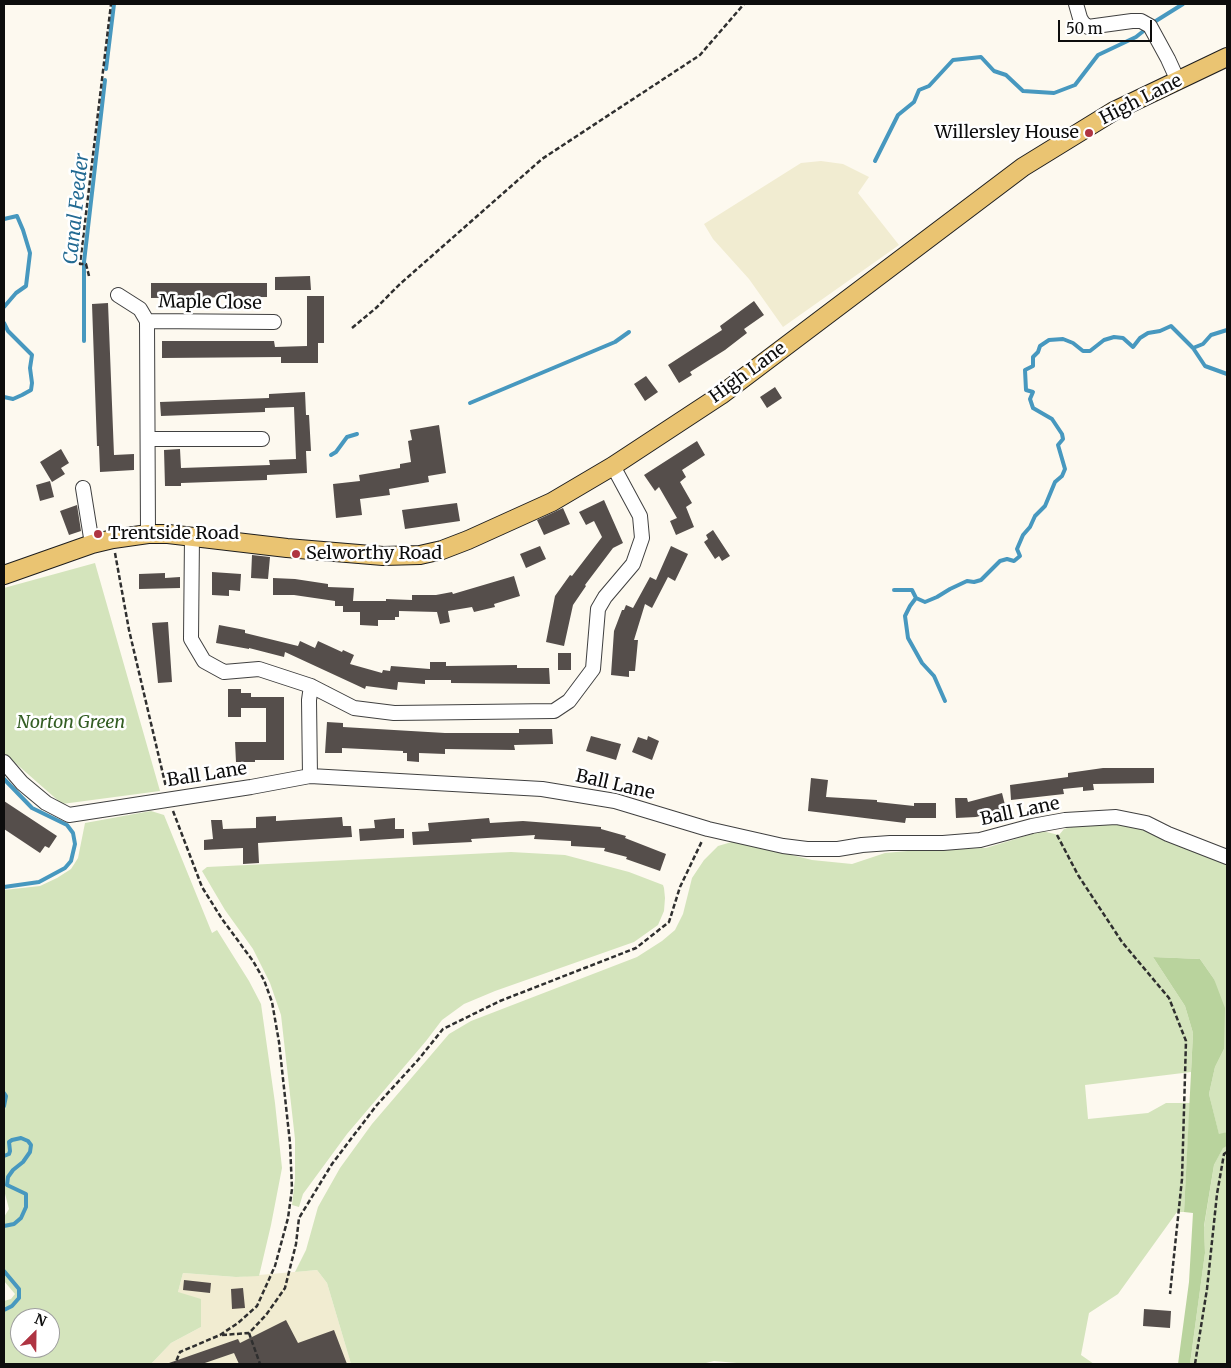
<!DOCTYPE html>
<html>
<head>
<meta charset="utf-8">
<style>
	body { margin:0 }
	#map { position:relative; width:1231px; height:1368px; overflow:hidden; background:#fdf9ef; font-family:Merriweather,serif }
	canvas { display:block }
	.frame { position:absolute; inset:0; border:5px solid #0d0d0d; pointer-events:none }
	.north { position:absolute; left:10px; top:1308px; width:50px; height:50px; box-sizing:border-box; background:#fff; border:1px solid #9e9e9e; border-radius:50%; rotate:23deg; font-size:14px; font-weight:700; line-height:20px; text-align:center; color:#0d0d0d }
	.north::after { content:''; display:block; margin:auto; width:18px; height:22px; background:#af3442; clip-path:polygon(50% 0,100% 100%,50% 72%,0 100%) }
	.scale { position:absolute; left:1058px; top:20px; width:94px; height:22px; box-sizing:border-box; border:2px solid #0d0d0d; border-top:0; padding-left:6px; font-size:15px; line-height:18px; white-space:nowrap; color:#0d0d0d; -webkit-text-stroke:4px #fff; paint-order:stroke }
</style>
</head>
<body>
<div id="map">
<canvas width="1231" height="1368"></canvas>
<div class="frame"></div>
<div class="north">N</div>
<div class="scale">50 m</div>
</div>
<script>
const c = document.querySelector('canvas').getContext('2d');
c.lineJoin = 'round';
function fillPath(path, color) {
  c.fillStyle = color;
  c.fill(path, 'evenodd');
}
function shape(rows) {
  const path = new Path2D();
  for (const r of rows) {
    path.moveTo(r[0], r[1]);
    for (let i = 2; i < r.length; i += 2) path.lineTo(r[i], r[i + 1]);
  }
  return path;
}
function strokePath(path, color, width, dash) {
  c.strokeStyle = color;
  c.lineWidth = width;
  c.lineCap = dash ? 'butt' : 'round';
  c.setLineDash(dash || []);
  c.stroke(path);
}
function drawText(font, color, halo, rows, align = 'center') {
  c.font = font + ' Merriweather,serif';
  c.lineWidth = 5;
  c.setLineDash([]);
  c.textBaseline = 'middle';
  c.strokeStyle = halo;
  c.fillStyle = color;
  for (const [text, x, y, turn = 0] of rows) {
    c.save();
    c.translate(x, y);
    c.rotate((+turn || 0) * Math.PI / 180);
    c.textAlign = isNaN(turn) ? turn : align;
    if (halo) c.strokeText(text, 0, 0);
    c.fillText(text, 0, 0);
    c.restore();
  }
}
fillPath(shape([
	[821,161,843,164,869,177,858,193,899,245,783,327,749,279,713,239,704,224,801,163],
	[317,1270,327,1283,351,1364,151,1364,171,1343,201,1327,178,1292,183,1273,236,1277]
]), '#f1ecd1');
fillPath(shape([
	[95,563,160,791,62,804,4,753,4,588],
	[151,811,164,815,212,933,217,930,249,981,261,1004,275,1103,282,1168,271,1225,259,1276,236,1277,183,1273,178,1292,201,1299,201,1327,171,1343,151,1364,4,1364,4,1301,11,1299,15,1294,4,1281,4,1217,9,1209,4,1190,4,890,40,886,57,878,71,869,78,858,85,823],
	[20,1318,50,1318,50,1348,20,1348],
	[1098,820,1142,829,1227,862,1227,1132,1219,1135,1209,1094,1215,1067,1224,1049,1214,979,1200,959,1153,957,1185,1006,1193,1033,1191,1072,1085,1085,1088,1119,1148,1113,1166,1103,1190,1103,1184,1212,1177,1212,1118,1294,1089,1313,1081,1355,1094,1364,748,1364,714,1361,702,1364,351,1364,327,1283,317,1270,295,1272,306,1250,318,1207,340,1168,372,1124,449,1034,471,1021,637,957,662,941,675,930,683,914,692,878,704,860,718,846,735,841,812,860,852,864,885,853,930,849,986,848,1042,831,1059,835,1064,829],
	[511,852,565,855,629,872,663,885,664,888,665,898,664,911,658,925,634,942,495,991,464,1004,442,1020,426,1041,347,1134,303,1194,299,1207,292,1205,295,1179,295,1139,281,1015,270,983,253,949,225,910,202,871,207,867],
	[1227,1146,1227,1364,1190,1364,1205,1253,1204,1227,1214,1165,1223,1147]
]), '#d4e4bc');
fillPath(shape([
	[1153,957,1200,959,1214,979,1225,1008,1224,1049,1215,1067,1209,1094,1219,1134,1227,1132,1227,1146,1223,1148,1214,1165,1204,1226,1205,1253,1190,1364,1178,1364,1189,1282,1193,1213,1184,1212,1193,1033,1185,1006]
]), '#b9d39d');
strokePath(shape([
	[1151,24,1183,4],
	[106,69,114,4],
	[875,161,898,115,914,102,919,90,929,86,953,60,981,57,994,71,1006,75,1023,91,1054,93,1075,85,1098,55,1136,37,1146,29],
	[4,219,17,216,23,230,30,253,26,286,16,293,4,307],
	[4,323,8,331,32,355,30,368,32,383,31,390,22,395,13,399,4,397],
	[84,341,84,262,105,80],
	[1193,348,1203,344,1211,335,1227,330],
	[470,403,615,342,629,332],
	[331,455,336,452,347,437,357,434],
	[894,590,912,590,916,598,925,602,937,597,950,589,967,581,974,582,981,580,1000,561,1007,559,1014,561,1020,556,1017,549,1023,535,1030,527,1035,516,1045,506,1055,482,1062,476,1065,469,1058,445,1063,439,1062,434,1052,419,1033,408,1030,399,1033,392,1026,390,1025,370,1033,366,1033,357,1038,352,1040,346,1049,340,1063,339,1073,343,1083,351,1090,351,1104,340,1114,337,1123,338,1133,347,1140,338,1148,333,1160,331,1171,326,1193,348,1205,366,1227,374],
	[916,598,910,606,905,616,908,638,922,663,934,676,945,701],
	[4,779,32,808,67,825,73,833,75,844,71,861,65,868,39,882,4,887],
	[4,1093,6,1096,4,1106],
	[4,1156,9,1154,10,1151,9,1142,12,1140,21,1138,28,1141,31,1145,30,1152,23,1162,13,1170,8,1177,7,1185,26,1194,26,1207,21,1218,14,1224,4,1226],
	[4,1271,19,1289,19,1298,12,1306,4,1310]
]), '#4798bf', 4);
fillPath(shape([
	[310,276,311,290,275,290,275,277],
	[151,283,267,283,267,297,151,298],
	[307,296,324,296,324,343,318,343,318,363,281,363,281,357,162,358,162,341,274,341,275,347,307,346],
	[754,301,764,315,744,329,747,333,725,350,690,372,692,375,679,383,668,365,722,330,720,326],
	[108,303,114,455,134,454,134,470,100,472,99,446,97,446,92,304],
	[646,376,658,392,645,401,634,384],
	[775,387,782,398,767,408,760,397],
	[305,392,306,415,309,415,311,451,306,451,307,473,267,475,267,480,181,483,181,486,165,486,164,450,180,449,181,468,270,465,269,460,296,459,294,407,265,408,265,412,161,416,160,402,269,398,269,394],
	[439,425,446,473,428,476,429,482,389,489,390,495,360,499,362,515,336,518,333,484,360,481,359,475,400,468,400,464,411,462,408,441,412,440,410,430],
	[697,441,705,455,682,470,686,477,680,482,692,503,686,507,694,527,676,535,670,521,677,518,659,487,655,491,644,475],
	[61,449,69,463,61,468,65,474,52,482,40,462],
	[50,481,54,497,40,501,36,485],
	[604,500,623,543,613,548,585,585,586,586,573,605,564,646,546,642,555,596,570,575,572,576,602,537,594,521,586,525,579,512],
	[457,503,460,521,405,529,402,510],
	[77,505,81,531,69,535,60,511],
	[563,508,570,524,544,535,537,520],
	[713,530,730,556,722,561,719,556,715,559,704,542,708,539,706,535],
	[540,546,546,559,526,568,520,554],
	[671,546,688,554,675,581,668,577,652,608,645,604,634,640,638,640,635,671,629,671,629,677,611,675,614,631,622,610,624,610,626,605,633,608,650,577,656,580],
	[252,555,270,557,268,579,251,578],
	[212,572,241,574,240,591,229,590,229,596,212,595],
	[165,573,165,578,180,577,180,588,139,589,139,574],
	[514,576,520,596,494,604,495,607,474,612,472,607,448,611,450,622,440,624,437,612,399,611,399,617,395,617,395,620,378,620,378,626,360,625,360,612,343,612,343,606,335,606,335,601,294,595,273,595,273,578,295,579,328,584,328,587,354,588,353,601,386,601,386,599,412,600,412,595,436,595,452,592,453,594],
	[168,622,172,682,158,683,152,623],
	[219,625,245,630,245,633,298,646,300,641,315,648,318,641,342,652,343,650,354,655,350,664,382,673,383,670,390,671,391,666,430,669,430,662,446,662,446,666,517,665,517,668,549,668,550,684,451,683,451,680,425,680,425,684,398,682,397,690,366,686,365,689,285,652,284,657,249,648,249,649,216,643],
	[558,653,571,653,571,670,558,670],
	[228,689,241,689,241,693,251,693,251,697,284,697,284,760,255,760,255,762,236,762,235,742,266,742,266,708,241,708,241,717,228,717],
	[327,722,343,723,343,727,445,733,519,733,519,729,552,729,553,744,514,745,515,750,445,749,445,754,419,753,419,762,407,761,407,753,403,753,403,751,342,748,342,753,325,753],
	[591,736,621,744,616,760,586,751],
	[648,736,659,741,652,760,632,752,638,737,647,740],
	[1103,768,1154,768,1154,783,1093,784,1094,790,1083,791,1083,787,1063,789,1064,794,1011,800,1010,785,1068,777,1068,773],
	[811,778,828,780,826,797,877,800,877,802,914,806,914,803,936,803,936,818,906,818,905,823,808,811],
	[1002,793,1006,809,976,817,956,818,955,798,967,798,968,802],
	[4,801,57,836,49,848,45,846,40,853,4,829],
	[276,816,276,821,342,817,343,826,351,826,352,837,258,843,259,863,243,864,243,848,204,850,204,840,213,839,211,820,222,820,223,829,256,828,256,817],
	[395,818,395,829,404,829,404,838,360,841,359,829,375,828,374,820],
	[489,818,490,823,523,821,601,827,601,829,626,836,625,838,666,854,660,871,626,859,627,857,604,851,605,848,571,846,571,841,534,839,535,835,471,839,472,842,413,845,412,832,429,831,428,823],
	[184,1280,211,1283,210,1293,183,1290],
	[243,1288,245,1308,232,1309,231,1289],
	[1144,1309,1171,1311,1170,1328,1143,1326],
	[286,1320,298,1343,334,1330,347,1364,239,1364,234,1353,202,1364,170,1364,169,1363,238,1339,240,1343]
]), '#554e4b');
const minor = shape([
	[1076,4,1080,18,1083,23,1088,27,1132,21,1141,21,1150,26,1168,59,1178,81],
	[118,295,140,309,147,321,148,534],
	[147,321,274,322],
	[148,439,262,439],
	[83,488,92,544],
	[192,536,191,639,204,661,224,672,259,669,311,686,354,708,394,713,554,711,569,701,593,669,598,609,605,597,633,564,642,538,640,516,613,466],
	[4,762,22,783,46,803,69,815,251,787,310,776,542,789,615,801,708,829,783,846,807,849,838,849,862,845,890,843,943,843,980,840,1032,826,1065,820,1116,817,1146,823,1168,834,1227,857],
	[310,776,309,700,311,686]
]);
const major = shape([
	[4,575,92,544,113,539,148,534,168,534,287,548,383,556,420,555,442,550,468,540,552,502,613,466,721,395,1023,167,1114,111,1227,57]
]);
strokePath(minor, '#404040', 16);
strokePath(major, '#1e1e1e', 20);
strokePath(shape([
	[89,276,86,264,80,264,111,4],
	[352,328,376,308,400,284,542,159,700,55,744,4],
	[115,553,129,630,166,787],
	[173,811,202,887,222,919,253,961,264,980,272,1002,279,1042,290,1143,292,1189,288,1218,275,1266,257,1306,238,1323,220,1335,180,1352,175,1364],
	[1057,835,1078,875,1122,942,1169,998,1186,1041,1182,1179,1170,1294],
	[249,1333,260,1364],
	[222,1335,249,1333,266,1315,285,1288,296,1244,299,1218,332,1164,376,1106,418,1060,443,1029,500,1001,636,948,669,922,680,887,702,841],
	[1195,1364,1207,1289,1217,1194,1224,1154,1227,1152]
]), '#2f2f2f', 2.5, [5, 2.5]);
strokePath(minor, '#fff', 14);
strokePath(major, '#eac472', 18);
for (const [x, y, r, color] of [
	[1089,133,5,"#af3442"],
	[98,534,5,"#af3442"],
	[296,554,5,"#af3442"]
]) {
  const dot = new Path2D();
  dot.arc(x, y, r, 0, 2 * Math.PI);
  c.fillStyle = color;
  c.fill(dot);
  strokePath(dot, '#fff', 2);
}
drawText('18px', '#0d0d0d', '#fff', [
	["High Lane",1141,100,-27],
	["Maple Close",210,303,1],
	["High Lane",748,373,-36],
	["Ball Lane",207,775,-9],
	["Ball Lane",615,785,13],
	["Ball Lane",1020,812,-12]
]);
drawText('18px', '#0d0d0d', '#fff', [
	["Willersley House",1079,133,"right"],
	["Trentside Road",108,534],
	["Selworthy Road",306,554]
], 'left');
drawText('italic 18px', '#345e24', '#fff', [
	["Norton Green",71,723]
]);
drawText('italic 19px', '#236a92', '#fff', [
	["Canal Feeder",77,209,-84]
]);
</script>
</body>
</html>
